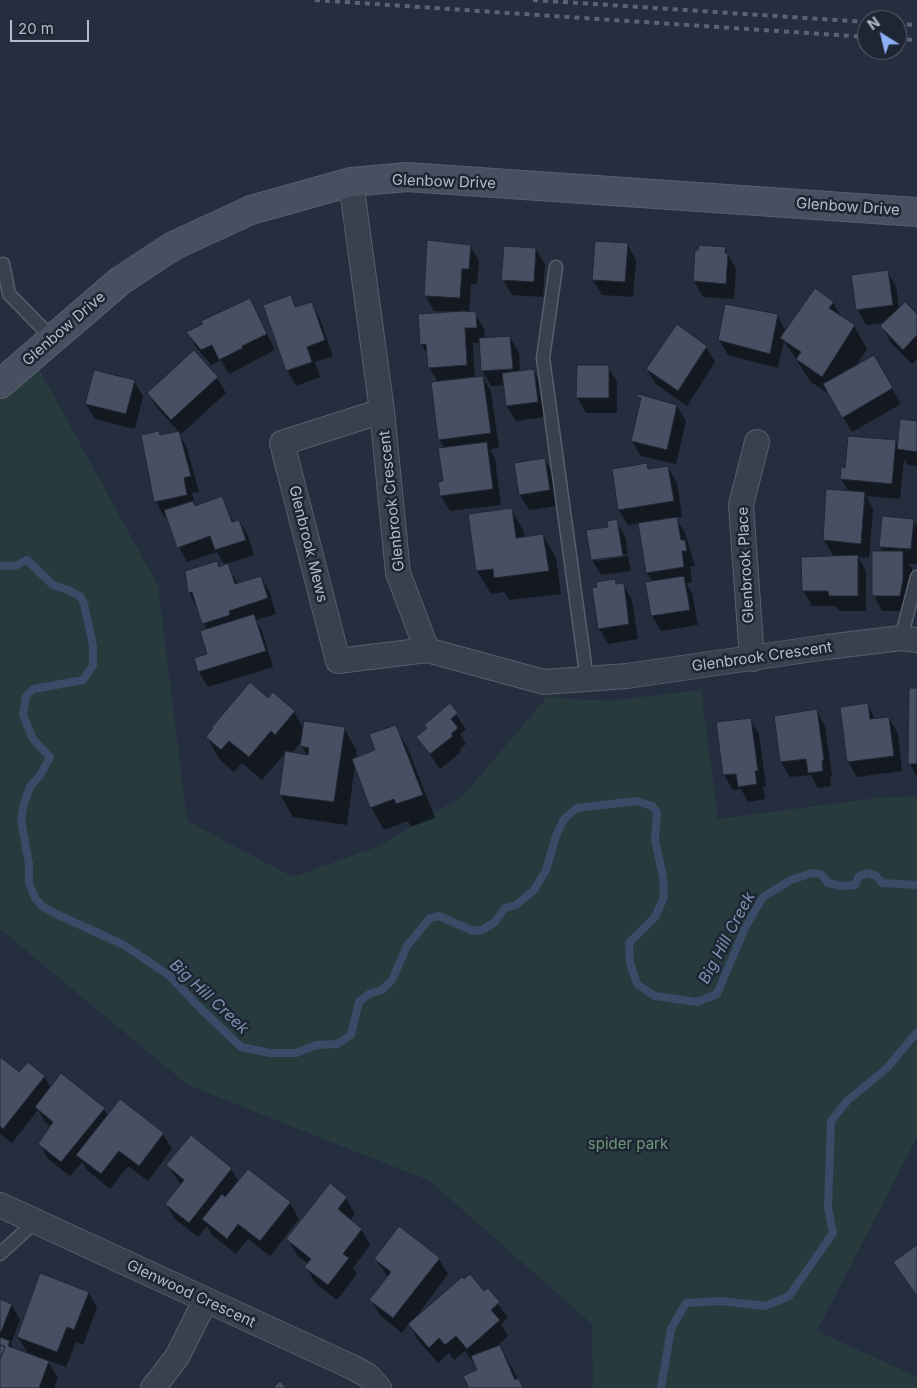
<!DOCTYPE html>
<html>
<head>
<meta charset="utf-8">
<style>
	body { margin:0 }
	#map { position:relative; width:917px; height:1388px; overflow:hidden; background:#252e3e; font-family:Inter,sans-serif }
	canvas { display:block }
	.north { position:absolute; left:857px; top:10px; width:50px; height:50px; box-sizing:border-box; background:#1e2533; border:1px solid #5a616f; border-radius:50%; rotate:324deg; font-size:14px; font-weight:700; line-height:20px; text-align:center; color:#b5bbc9 }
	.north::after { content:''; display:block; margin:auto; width:18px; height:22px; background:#8daff6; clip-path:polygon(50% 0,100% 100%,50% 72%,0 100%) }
	.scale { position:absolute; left:10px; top:20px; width:79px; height:22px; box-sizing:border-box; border:2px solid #b5bbc9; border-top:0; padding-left:6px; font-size:15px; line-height:18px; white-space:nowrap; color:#b5bbc9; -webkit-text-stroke:4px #1e2533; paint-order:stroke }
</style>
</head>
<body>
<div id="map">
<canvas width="917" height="1388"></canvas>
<div class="north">N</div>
<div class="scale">20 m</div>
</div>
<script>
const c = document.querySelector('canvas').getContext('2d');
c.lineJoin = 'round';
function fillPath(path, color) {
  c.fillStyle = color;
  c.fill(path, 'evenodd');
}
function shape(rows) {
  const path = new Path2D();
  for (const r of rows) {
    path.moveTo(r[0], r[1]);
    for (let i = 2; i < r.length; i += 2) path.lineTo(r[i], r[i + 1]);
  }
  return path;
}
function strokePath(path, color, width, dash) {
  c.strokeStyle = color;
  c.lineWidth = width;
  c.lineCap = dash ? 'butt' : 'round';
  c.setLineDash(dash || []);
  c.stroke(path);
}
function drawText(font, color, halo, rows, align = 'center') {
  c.font = font + ' Inter,sans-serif';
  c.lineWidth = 5;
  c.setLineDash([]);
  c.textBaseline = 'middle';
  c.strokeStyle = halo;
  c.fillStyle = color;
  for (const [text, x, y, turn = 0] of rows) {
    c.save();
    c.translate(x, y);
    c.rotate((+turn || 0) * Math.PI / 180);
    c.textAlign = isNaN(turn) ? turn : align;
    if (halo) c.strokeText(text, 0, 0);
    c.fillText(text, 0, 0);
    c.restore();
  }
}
fillPath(shape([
	[32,356,158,586,187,821,293,877,377,847,463,796,547,697,608,701,701,690,718,819,877,798,917,796,917,1137,817,1331,917,1377,917,1388,593,1388,592,1324,430,1181,188,1085,0,929,0,384]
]), '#273b3f');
fillPath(shape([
	[428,241,470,246,479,261,477,284,471,284,469,314,475,313,484,329,485,339,510,337,519,353,520,372,533,370,542,386,546,417,516,421,507,406,505,385,491,386,482,371,481,343,473,343,475,378,483,377,491,392,499,448,490,449,495,459,501,505,450,511,441,496,444,482,445,449,440,440,432,383,438,382,429,367,429,357,421,344,456,312,434,311,425,295],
	[627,244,636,260,633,297,602,295,593,280],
	[536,249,545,265,543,297,512,295,503,280],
	[725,249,736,269,734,299,703,297,694,281,696,251],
	[887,271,896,286,899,309,917,316,917,359,912,364,890,342,882,326,885,323,866,325,858,310,853,276],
	[290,297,297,308,311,303,320,319,333,356,315,362,320,377,296,386,287,370],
	[250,300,275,350,229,374,221,360,211,365,196,347,188,332],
	[833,303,842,318,854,326,867,349,855,367,873,356,901,404,852,432,830,395,811,382,784,341,778,368,728,355,719,340,777,315,786,332],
	[706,347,715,362,687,406,656,384,647,369],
	[193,352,217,378,226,393,180,435,187,448,199,492,192,493,195,506,222,498,234,523,239,521,248,536,254,555,227,564,238,584,261,577,270,593,276,614,256,620,262,631,273,667,208,687,199,672,209,655,207,630,189,592,216,562,219,568,225,566,217,552,187,562,179,547,168,516,164,517,156,501,160,436,179,432,157,408,148,393],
	[608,367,617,382,617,413,586,413,577,397],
	[134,381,143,396,135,429,95,419,86,404],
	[639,397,677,406,686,421,676,464,641,456,632,441,641,401],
	[917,422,917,466,908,465,904,459,900,499,866,496,873,509,869,558,858,557,866,571,866,611,839,611,836,606,812,606,803,590,834,557,824,540,849,492,841,479,846,469,896,442,899,447],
	[545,460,554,475,558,506,529,510,520,495,515,464],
	[646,464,650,470,668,467,677,483,682,517,676,518,685,533,695,566,690,566,692,582,686,583,692,593,698,625,661,631,652,615,653,582,647,572,640,523,628,525,619,510],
	[511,509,524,532,525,538,543,535,556,558,561,594,509,600,504,592,491,594,477,571,469,515],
	[913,520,917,527,917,564,909,564,912,568,911,596,908,611,882,611,874,595,883,552,880,547],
	[616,521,625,536,628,554,597,558,597,561,628,556,631,571,601,575,592,560,588,531,609,528],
	[615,581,617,585,623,584,632,600,638,639,608,644,599,628],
	[917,689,917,777,910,764],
	[269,700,294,712,304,729,344,728,357,751,356,758,377,751,395,726,408,749,435,818,411,827,408,821,384,830,371,807,355,764,347,825,293,817,280,794,286,752,262,780,242,763,234,772,220,760,207,737],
	[303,740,302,746,307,756,291,754],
	[867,704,876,720,889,718,898,734,902,771,857,777,848,762,841,708],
	[449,705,466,729,460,734,466,744,459,750,461,752,440,769,418,737],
	[817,711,825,726,832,776,830,776,831,786,818,788,811,775,790,777,781,762,776,717],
	[750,719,759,734,766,786,763,787,765,799,748,802,741,789,733,790,724,775],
	[0,1058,20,1074,44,1076,51,1088,104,1109,108,1116,163,1134,172,1149,148,1181,128,1166,110,1189,87,1170,82,1162,70,1176,48,1159,40,1144,51,1127,45,1122,38,1110,12,1143,0,1134],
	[168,1166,231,1169,239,1182,290,1203,299,1219,270,1256,248,1239,236,1254,212,1235,207,1226,198,1237,175,1219,166,1204,181,1185],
	[330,1185,346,1198,355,1214,350,1220,361,1229,370,1245,353,1268,357,1274,337,1300,315,1283,306,1267,308,1264,297,1255,288,1240],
	[375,1259,439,1259,448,1274,413,1321,488,1290,508,1318,501,1324,508,1336,499,1344,523,1388,470,1388,479,1371,465,1351,454,1360,449,1353,438,1363,418,1340,409,1324,402,1333,380,1315,371,1300,388,1277],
	[41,1275,89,1293,97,1308,83,1345,76,1342,66,1367,47,1360,58,1378,54,1388,0,1388,0,1300,12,1305,20,1320,11,1344,14,1349,29,1355,18,1337]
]), '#0007');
strokePath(shape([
	[0,566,15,566,27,560,53,585,68,590,80,596,84,604,93,645,93,665,83,680,33,689,26,696,23,715,33,739,50,757,41,774,30,787,24,803,21,820,29,864,29,883,35,898,42,906,52,912,124,945,170,976,196,1004,241,1047,270,1053,296,1053,316,1045,337,1044,351,1035,359,1002,369,994,382,990,392,980,407,946,430,918,439,916,473,931,482,930,495,922,505,908,516,905,534,890,546,870,556,836,564,819,577,808,636,801,652,806,657,812,655,840,663,877,664,897,655,917,629,943,630,963,637,984,655,996,697,1002,717,994,745,928,763,897,791,880,812,873,821,874,828,883,841,886,855,885,859,876,867,873,876,876,882,883,917,885],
	[661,1388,671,1329,686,1303,721,1301,765,1306,789,1296,833,1233,828,1208,831,1121,848,1100,887,1068,917,1032]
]), '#3a4b67', 8);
const building = shape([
	[427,240,471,245,469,269,462,269,460,298,424,296,427,240],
	[595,241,628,243,625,282,592,280,595,241],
	[699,245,726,247,725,253,728,253,726,284,693,281,695,250,698,250,699,245],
	[504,246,536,248,534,282,501,280,504,246],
	[888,270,893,305,856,310,851,275,888,270],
	[815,288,834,302,829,308,855,325,822,377,796,359,801,352,780,338,815,288],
	[291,295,295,307,312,302,325,340,307,347,312,362,286,371,263,305,291,295],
	[250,298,267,334,242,346,243,348,219,360,212,345,201,350,186,332,203,324,201,321,250,298],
	[905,302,917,314,917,335,903,350,880,326,905,302],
	[725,304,778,314,770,354,718,340,725,304],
	[463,311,476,312,477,328,465,328,467,365,428,368,426,344,420,345,418,314,463,311],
	[677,324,707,346,678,391,646,369,677,324],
	[510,336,513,369,481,371,479,338,510,336],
	[194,350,218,377,171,420,147,393,194,350],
	[874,355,893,388,842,418,823,384,874,355],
	[577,365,609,365,609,398,576,398,577,365],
	[534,369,538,402,506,406,502,373,534,369],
	[94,370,135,380,126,414,85,404,94,370],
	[483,376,491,433,438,440,431,382,483,376],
	[638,394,677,405,667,450,631,441,641,398,637,397,638,394],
	[900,419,917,421,917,452,897,449,900,419],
	[159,431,160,435,179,431,191,476,184,478,187,495,154,502,141,435,159,431],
	[848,436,896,440,892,484,840,479,841,467,845,468,848,436],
	[487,442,493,489,440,496,438,482,443,481,438,448,487,442],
	[545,458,550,490,519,495,514,463,545,458],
	[647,463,648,469,668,466,674,501,618,510,612,469,647,463],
	[826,489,865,492,861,544,823,540,826,489],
	[222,496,232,522,239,520,246,540,215,550,210,536,177,548,164,510,193,501,195,506,222,496],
	[512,508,516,538,543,534,549,571,494,578,493,569,476,571,468,514,512,508],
	[882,516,914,519,911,549,879,547,882,516],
	[677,517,681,540,685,540,687,551,682,551,684,567,646,573,638,523,677,517],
	[617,519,623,556,591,560,586,530,608,527,607,521,617,519],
	[872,551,903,551,903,579,900,596,872,596,872,551],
	[858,555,858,596,829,596,828,591,802,591,801,557,858,555],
	[217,561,219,567,228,563,235,584,261,576,268,598,229,611,230,615,202,624,192,592,188,593,185,571,217,561],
	[684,576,690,610,651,616,645,582,684,576],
	[615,579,616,584,624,583,629,624,598,629,592,588,597,587,596,582,615,579],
	[254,614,266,651,198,672,194,658,207,654,200,631,254,614],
	[250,682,268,698,273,692,295,711,275,735,271,731,249,757,229,741,221,750,206,737,213,728,212,727,250,682],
	[909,688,917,688,917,764,908,764,909,688],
	[450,703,458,713,451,719,458,728,451,734,453,736,430,754,416,737,427,728,424,725,450,703],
	[868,703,870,719,889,717,894,756,847,762,840,707,868,703],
	[817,709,824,760,822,761,823,771,808,773,806,759,780,762,774,716,817,709],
	[751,718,758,771,755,771,757,784,738,787,736,774,723,775,716,722,751,718],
	[304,721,345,727,334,802,279,795,285,751,308,755,309,748,300,746,304,721],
	[396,725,423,795,396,804,394,799,370,808,352,759,375,750,369,734,396,725],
	[0,1057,19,1072,28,1062,45,1076,3,1129,0,1126,0,1057],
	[61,1073,105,1108,61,1162,38,1144,53,1122,35,1107,61,1073],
	[120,1099,164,1133,139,1166,119,1151,101,1174,76,1155,120,1099],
	[191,1135,232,1168,189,1223,165,1204,184,1180,166,1165,191,1135],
	[248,1169,291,1202,260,1241,238,1224,227,1239,202,1219,222,1194,225,1197,248,1169],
	[330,1183,347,1197,338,1209,362,1229,343,1254,349,1258,328,1285,304,1267,311,1259,286,1239,330,1183],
	[399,1226,440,1258,393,1318,369,1300,391,1272,374,1259,399,1226],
	[917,1245,917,1296,893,1262,917,1245],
	[40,1273,89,1292,74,1330,67,1327,57,1352,17,1337,40,1273],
	[470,1274,484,1291,488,1288,500,1302,491,1310,500,1320,467,1349,456,1336,445,1345,439,1338,429,1348,408,1324,462,1277,464,1279,470,1274],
	[0,1299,12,1304,1,1332,0,1331,0,1299],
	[0,1337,10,1341,8,1346,49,1361,39,1388,0,1388,0,1359,5,1347,0,1345,0,1337],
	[0,1345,5,1347,0,1359,0,1345],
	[500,1345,515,1380,518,1378,523,1388,469,1388,463,1376,477,1370,471,1356,500,1345],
	[280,1381,286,1388,273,1388,280,1381]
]);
fillPath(building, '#465062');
strokePath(building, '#202735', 1);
const lane = shape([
	[3,264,9,294,53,339],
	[556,267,543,358,587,680],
	[901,638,917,577],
	[0,1254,36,1221]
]);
const street = shape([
	[351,182,382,411,398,573,427,650,544,682,627,676,827,647,901,638,917,640],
	[382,411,282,443,338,661,427,650],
	[752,659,741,505,757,442],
	[0,1205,352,1367,367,1375,379,1388],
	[153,1388,177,1357,205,1301]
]);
const secondary = shape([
	[0,384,120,281,173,246,251,210,351,182,407,177,917,212]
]);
strokePath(lane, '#575e6c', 15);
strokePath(street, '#575e6c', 26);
strokePath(secondary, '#575e6c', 30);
strokePath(lane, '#39404e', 12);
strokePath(street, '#39404e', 24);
strokePath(secondary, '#474f61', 28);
strokePath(shape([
	[315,0,867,37],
	[533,0,867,22],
	[897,24,917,25],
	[897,39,917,40]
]), '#5b6475', 4, [5, 5]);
drawText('15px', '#b5bbc9', '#1e2533', [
	["Glenbow Drive",444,182,2],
	["Glenbow Drive",848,207,4],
	["Glenbow Drive",64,329,-41],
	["Glenbrook Crescent",392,501,-96],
	["Glenbrook Mews",308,544,76],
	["Glenbrook Place",746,565,-93],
	["Glenbrook Crescent",762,657,-8],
	["Glenwood Crescent",191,1294,25]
]);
drawText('15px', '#6c9979', '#1e2533', [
	["spider park",628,1144]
]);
drawText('italic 16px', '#7c90b0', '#1e2533', [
	["Big Hill Creek",727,938,-62],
	["Big Hill Creek",209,997,43]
]);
</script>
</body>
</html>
